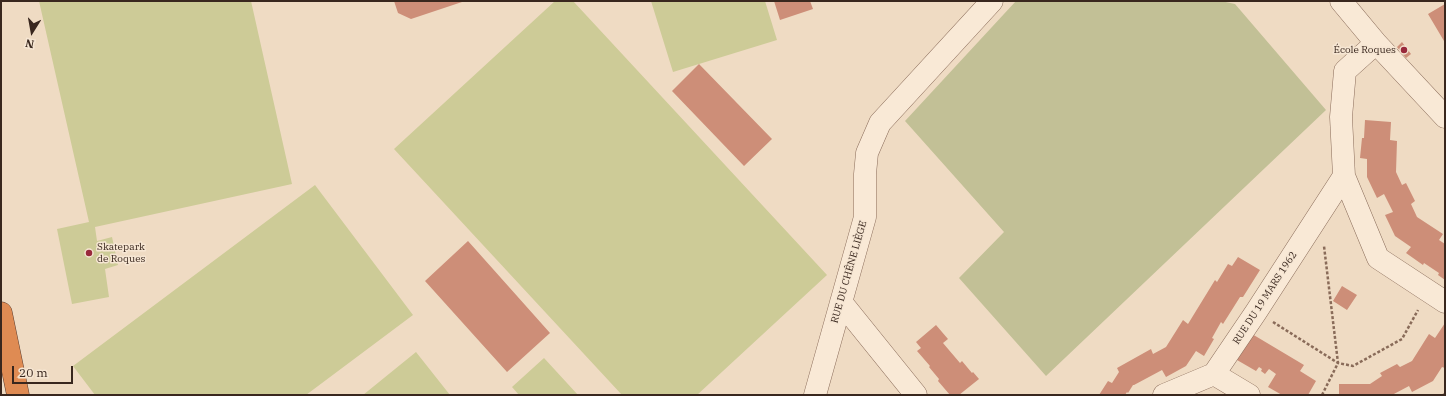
<!DOCTYPE html>
<html>
<head>
<meta charset="utf-8">
<style>
	body { margin:0 }
	#map { position:relative; width:1446px; height:396px; overflow:hidden; background:#efdbc3; font-family:"IBM Plex Serif",serif }
	canvas { display:block }
	.frame { position:absolute; inset:0; border:2px solid #39271e; pointer-events:none }
	.north { position:absolute; left:12px; top:12px; width:40px; height:40px; -webkit-text-stroke:3px #f6e6d3; paint-order:stroke; rotate:191deg; font-size:11px; font-weight:700; line-height:16px; text-align:center; color:#39271e }
	.north::after { content:''; display:block; margin:auto; width:14px; height:18px; background:#39271e; clip-path:polygon(50% 0,100% 100%,50% 72%,0 100%) }
	.scale { position:absolute; left:12px; top:366px; width:61px; height:18px; box-sizing:border-box; border:2px solid #39271e; border-top:0; padding-left:5px; font-size:12px; line-height:14px; white-space:nowrap; color:#39271e; -webkit-text-stroke:3px #f6e6d3; paint-order:stroke }
</style>
</head>
<body>
<div id="map">
<canvas width="1446" height="396"></canvas>
<div class="frame"></div>
<div class="north">N</div>
<div class="scale">20 m</div>
</div>
<script>
const c = document.querySelector('canvas').getContext('2d');
c.lineJoin = 'round';
function fillPath(path, color) {
  c.fillStyle = color;
  c.fill(path, 'evenodd');
}
function shape(rows) {
  const path = new Path2D();
  for (const r of rows) {
    path.moveTo(r[0], r[1]);
    for (let i = 2; i < r.length; i += 2) path.lineTo(r[i], r[i + 1]);
  }
  return path;
}
function strokePath(path, color, width, dash) {
  c.strokeStyle = color;
  c.lineWidth = width;
  c.lineCap = dash ? 'butt' : 'round';
  c.setLineDash(dash || []);
  c.stroke(path);
}
function drawText(font, color, halo, rows, align = 'center') {
  c.font = font + ' "IBM Plex Serif",serif';
  c.lineWidth = 3;
  c.setLineDash([]);
  c.textBaseline = 'middle';
  c.strokeStyle = halo;
  c.fillStyle = color;
  for (const [text, x, y, turn = 0] of rows) {
    c.save();
    c.translate(x, y);
    c.rotate((+turn || 0) * Math.PI / 180);
    c.textAlign = isNaN(turn) ? turn : align;
    if (halo) c.strokeText(text, 0, 0);
    c.fillText(text, 0, 0);
    c.restore();
  }
}
fillPath(shape([
	[39,1,251,1,292,184,95,227,97,241,112,237,118,265,105,269,109,297,72,304,57,229,89,222],
	[555,1,573,1,827,275,697,395,622,395,394,149],
	[651,1,765,1,777,40,673,72],
	[315,185,413,315,306,395,95,395,73,366],
	[416,352,450,395,363,395],
	[544,358,578,395,519,395,512,387]
]), '#cdcb97');
fillPath(shape([
	[1016,1,1221,1,1235,4,1326,110,1046,376,959,278,1004,232,905,121]
]), '#c2c096');
fillPath(shape([
	[394,1,465,1,411,19,398,13],
	[774,1,810,1,813,9,780,20],
	[1445,4,1445,40,1444,41,1428,14],
	[1402,42,1411,54,1406,58,1397,47],
	[699,64,772,139,744,166,672,91],
	[1365,120,1391,122,1390,140,1397,141,1396,172,1402,185,1406,183,1415,201,1411,204,1417,217,1443,234,1439,240,1445,244,1445,280,1438,275,1439,273,1424,263,1423,265,1406,253,1411,247,1395,236,1385,215,1393,212,1384,194,1377,198,1367,177,1367,159,1360,158,1362,138,1364,138],
	[468,241,550,333,507,372,425,281],
	[1238,257,1260,270,1243,297,1240,297,1223,324,1221,322,1212,338,1214,339,1204,356,1196,351,1186,366,1166,377,1162,370,1134,385,1133,385,1128,393,1127,392,1125,395,1099,395,1108,381,1112,383,1119,372,1117,368,1151,349,1153,354,1166,347,1183,320,1188,324,1215,280,1217,282,1228,264,1232,266],
	[1342,286,1357,295,1347,310,1333,301],
	[1445,323,1445,368,1442,367,1433,381,1412,392,1409,386,1392,395,1339,395,1339,384,1370,384,1382,376,1380,373,1397,364,1400,367,1412,361,1429,334,1435,338],
	[936,325,948,339,943,343,960,363,962,361,972,373,973,372,979,379,959,395,950,395,938,381,939,379,929,367,930,366,917,351,921,348,916,342],
	[1252,334,1304,365,1300,371,1316,381,1308,395,1282,395,1268,387,1276,374,1269,369,1265,374,1261,371,1262,369,1259,367,1256,371,1237,360]
]), '#cd8e78');
const minor = shape([
	[1341,1,1376,43,1445,117],
	[1376,43,1345,71,1341,117,1344,176,1378,258,1445,302],
	[841,302,916,395],
	[1214,374,1249,395],
	[815,395,865,217,865,174,867,153,880,123,992,1],
	[1164,395,1214,374,1256,312,1344,176]
]);
const highway = shape([
	[1,313,18,395]
]);
strokePath(minor, '#896b59', 23);
strokePath(highway, '#573a2e', 23);
strokePath(shape([
	[1273,322,1338,363,1353,366,1402,339,1418,310],
	[1322,395,1338,363,1324,246],
	[1443,395,1445,394]
]), '#896b59', 2.5, [3, 2]);
strokePath(minor, '#f9e9d6', 22);
strokePath(highway, '#df8b53', 22);
for (const [x, y, r, color] of [
	[1404,50,4,"#99293b"],
	[89,253,4,"#99293b"]
]) {
  const dot = new Path2D();
  dot.arc(x, y, r, 0, 2 * Math.PI);
  c.fillStyle = color;
  c.fill(dot);
  strokePath(dot, '#f6e6d3', 1.5);
}
drawText('10px', '#39271e', '#f6e6d3', [
	["École Roques",1396,50],
	["Skatepark",97,247,"left"],
	["de Roques",97,259,"left"]
], 'right');
drawText('10px', '#39271e', '#f6e6d3', [
	["RUE DU CHÊNE LIÈGE",849,272,-74],
	["RUE DU 19 MARS 1962",1265,298,-57]
]);
</script>
</body>
</html>
